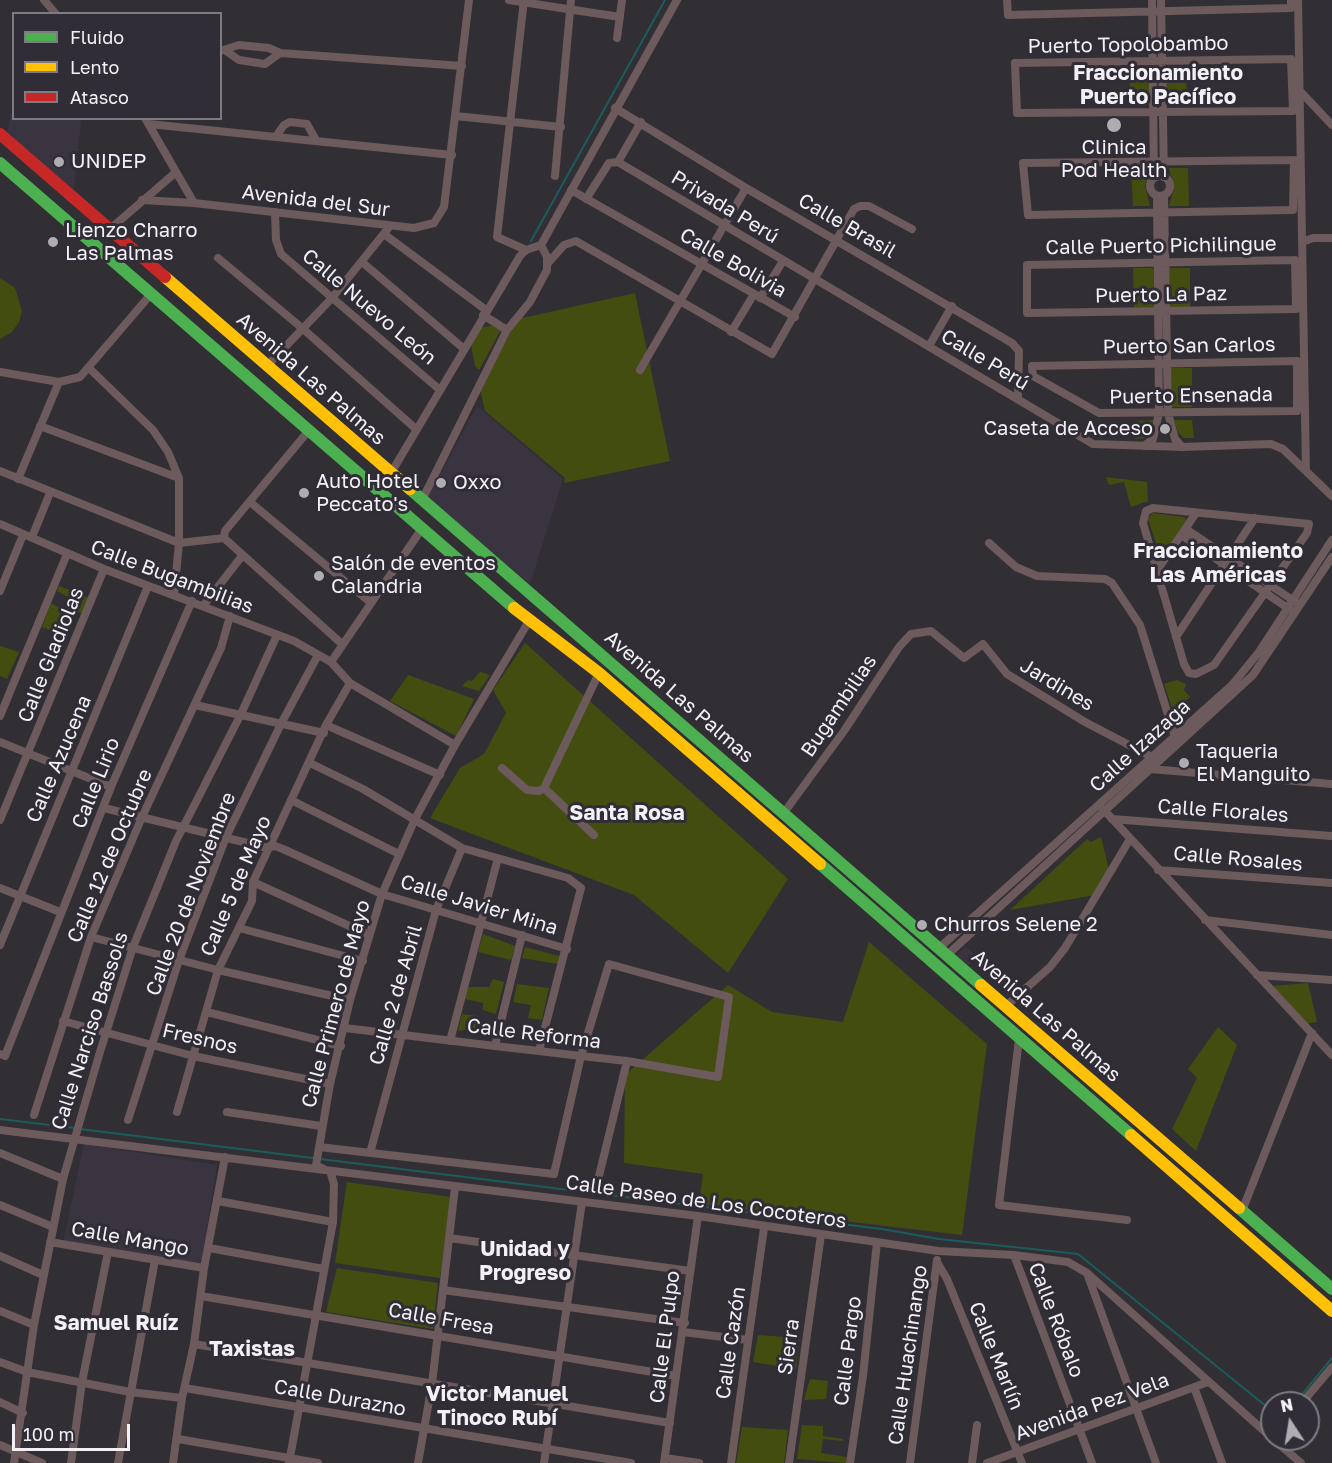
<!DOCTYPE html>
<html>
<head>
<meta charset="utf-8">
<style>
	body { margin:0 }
	#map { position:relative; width:1332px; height:1463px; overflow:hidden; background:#312f34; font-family:"Golos Text",sans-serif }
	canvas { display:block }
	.legend { position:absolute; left:12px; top:12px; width:210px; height:108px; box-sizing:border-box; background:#312d36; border:2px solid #7f7b83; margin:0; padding:8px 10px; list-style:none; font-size:18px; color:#f3f0f6 }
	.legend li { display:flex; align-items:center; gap:12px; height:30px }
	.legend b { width:30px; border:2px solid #7f7b83 }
	.north { position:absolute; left:1260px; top:1391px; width:60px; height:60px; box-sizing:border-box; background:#312d36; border:2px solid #7f7b83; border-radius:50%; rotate:348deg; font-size:16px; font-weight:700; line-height:24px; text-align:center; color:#f3f0f6 }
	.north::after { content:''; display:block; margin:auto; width:21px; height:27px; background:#afacb2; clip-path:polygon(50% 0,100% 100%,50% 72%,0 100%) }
	.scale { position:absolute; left:12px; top:1424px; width:118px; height:27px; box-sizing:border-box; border:3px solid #f3f0f6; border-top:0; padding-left:8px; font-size:18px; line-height:21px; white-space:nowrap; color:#f3f0f6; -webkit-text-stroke:4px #312d36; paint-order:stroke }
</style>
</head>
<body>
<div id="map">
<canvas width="1332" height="1463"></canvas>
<ul class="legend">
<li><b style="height:8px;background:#4caf50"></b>Fluido</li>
<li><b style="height:8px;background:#ffc107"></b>Lento</li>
<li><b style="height:8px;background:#c62828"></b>Atasco</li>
</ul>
<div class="north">N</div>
<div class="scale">100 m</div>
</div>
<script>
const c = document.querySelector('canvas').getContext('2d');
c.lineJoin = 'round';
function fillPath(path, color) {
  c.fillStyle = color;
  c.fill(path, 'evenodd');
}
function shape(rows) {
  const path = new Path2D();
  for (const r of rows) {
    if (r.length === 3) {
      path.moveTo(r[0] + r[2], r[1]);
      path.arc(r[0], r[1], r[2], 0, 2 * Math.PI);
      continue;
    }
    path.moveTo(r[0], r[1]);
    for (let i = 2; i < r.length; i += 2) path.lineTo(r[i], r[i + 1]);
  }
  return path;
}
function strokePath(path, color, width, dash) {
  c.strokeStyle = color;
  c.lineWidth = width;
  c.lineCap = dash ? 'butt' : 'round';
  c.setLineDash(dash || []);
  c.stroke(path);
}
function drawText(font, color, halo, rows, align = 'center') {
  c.font = font + ' "Golos Text",sans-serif';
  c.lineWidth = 6;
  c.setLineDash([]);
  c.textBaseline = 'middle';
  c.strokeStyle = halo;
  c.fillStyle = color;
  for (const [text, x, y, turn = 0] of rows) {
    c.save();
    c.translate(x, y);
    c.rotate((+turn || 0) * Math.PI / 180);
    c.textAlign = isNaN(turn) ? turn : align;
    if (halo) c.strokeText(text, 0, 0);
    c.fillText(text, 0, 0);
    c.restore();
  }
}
fillPath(shape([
	[11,112,14,118,81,120,74,190,7,134],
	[477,406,563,479,530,584,427,499],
	[966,947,979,958,968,966,955,956],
	[84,1144,217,1165,201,1265,63,1243]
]), '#3a3441');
fillPath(shape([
	[1150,66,1151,105,1130,106,1130,67],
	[1166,67,1186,67,1187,106,1166,106],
	[1151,168,1145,186,1150,206,1133,206,1131,169],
	[1169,168,1188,168,1189,206,1169,206,1174,189],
	[1133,268,1153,268,1154,307,1134,307],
	[1169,268,1190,268,1190,307,1170,307],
	[0,278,15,288,22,311,19,322,12,332,0,339],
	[635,293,670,461,564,483,565,478,485,411,480,388,518,319],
	[496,325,502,328,479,370,475,366,470,340,478,328],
	[1171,368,1192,368,1192,407,1172,407],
	[1153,420,1150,431,1145,438,1135,439,1136,421],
	[1174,420,1192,420,1194,438,1184,438,1178,432],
	[1106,477,1147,482,1148,501,1131,507,1124,482,1109,485],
	[1152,513,1184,517,1187,520,1161,558,1148,519],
	[59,586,90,598,83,614,69,608,72,599,57,591],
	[51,603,63,610,53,631,42,627],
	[525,643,788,879,728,973,634,895,430,818,460,768,484,754,506,713,493,690],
	[0,646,19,652,7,679,0,676],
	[480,672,490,675,479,691,462,686,468,680,472,681],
	[408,675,474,699,456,736,390,701],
	[1177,680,1186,684,1184,690,1190,697,1173,711,1164,684],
	[1101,837,1110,874,1095,895,1010,910,1087,839,1091,842],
	[483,934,515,946,511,960,478,952],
	[869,942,987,1044,962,1235,699,1204,703,1174,624,1163,625,1075,728,985,772,1012,843,1022],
	[525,947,559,956,558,964,522,958],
	[493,979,504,982,496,1014,483,1010,483,1003,465,999,468,987,489,987],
	[1308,983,1317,1022,1306,1024,1272,986],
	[517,984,549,988,542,1020,528,1018,531,1005,513,1002],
	[462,1014,478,1016,475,1028,458,1031],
	[1218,1027,1237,1045,1196,1151,1172,1129,1197,1078,1188,1069],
	[347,1182,451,1197,440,1278,335,1263],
	[337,1268,438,1283,433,1329,326,1312],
	[758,1335,799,1338,796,1369,753,1362],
	[810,1379,828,1381,826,1399,804,1400],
	[802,1425,823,1426,823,1436,843,1439,843,1441,823,1439,821,1453,847,1457,846,1463,797,1459],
	[742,1427,788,1430,784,1463,736,1463]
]), '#444d10');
strokePath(shape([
	[531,241,665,0],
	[0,1119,75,1128],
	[80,1129,882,1229,939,1239,1078,1254,1272,1411],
	[1295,1403,1332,1358]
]), '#1b5c5c', 2);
strokePath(shape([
	[44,0,56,14],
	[509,0,620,17],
	[524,0,497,237,526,250],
	[1007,0,1008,15,1291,8,1291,0],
	[1152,0,1154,178],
	[1161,0,1164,177],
	[1298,0,1306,471],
	[617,38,622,0],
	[220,51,239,45,269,48,280,53,462,66],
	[226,51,239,60,265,64,280,53],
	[1291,59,1293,111,1017,113,1015,63,1291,59],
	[1299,90,1332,125],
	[615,108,746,188,1012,343,1019,351,1018,399],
	[456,116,561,127],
	[145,118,194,203],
	[149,124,452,155],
	[277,135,284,125,290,122,307,124,316,140],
	[1294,160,1293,210,1028,215,1023,163,1294,160],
	[618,162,1093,444,1182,447,1271,444,1283,449,1332,496],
	[555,176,571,0],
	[1160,186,10],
	[571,190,795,317],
	[1164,195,1168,413,1175,439,1182,447],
	[586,199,609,163,618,162,641,122],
	[142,200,194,203,414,228,434,223,444,207,469,0],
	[275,212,276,240,281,254,440,390],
	[110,229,175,173],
	[384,234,486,310],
	[1302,242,1313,238,1332,238],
	[218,258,302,328,416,429],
	[1295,260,1296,309,1027,313,1027,265,1295,260],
	[362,262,463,348],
	[548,263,564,245,576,241,772,354,854,209,860,206,869,206,912,229],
	[760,298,783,261],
	[483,315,507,330],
	[731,332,754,294],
	[929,346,952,306],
	[1297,361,1297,411,1099,413,1033,376,1032,366,1297,361],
	[266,367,332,298,390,226],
	[89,368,153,430,168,452,179,478,179,543,174,595],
	[640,370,746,188],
	[0,372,59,382,80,377,151,294],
	[40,426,179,478],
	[310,429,225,531,224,538,342,644],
	[1144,446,1153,439,1159,413,1157,196],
	[0,471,179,543,224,538],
	[391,473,520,256,526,250,541,245,677,0],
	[18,479,59,382],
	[422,500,507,330,530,302,547,270,547,257,541,245],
	[250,502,371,603],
	[1153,508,1309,524,1307,533,1214,665,1196,674,1189,673,1184,664,1143,523,1146,511,1153,508],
	[0,524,104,569,294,641,331,662,350,683,455,745],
	[1186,529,1297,603],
	[1181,535,1292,611],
	[32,537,50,493],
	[989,543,1016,567,1037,576,1105,579,1112,583,1140,625,1175,737],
	[1158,569,1196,513],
	[0,591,23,535],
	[203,606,242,556],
	[1176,637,1255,518],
	[331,662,423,527],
	[195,705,324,733],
	[0,716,67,554],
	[326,725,440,775],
	[0,742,111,787],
	[310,763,363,789,462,848,568,878,581,888,539,1051],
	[502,768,527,790,539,791,544,788,599,673],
	[1150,769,1332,784],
	[544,788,594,835],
	[291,800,399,854],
	[104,808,268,848,275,846,283,849,382,894,567,949],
	[1103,809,1332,1055],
	[783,814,844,731,899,647,911,634,931,631,964,658,983,644,1007,674,1085,722,1152,757],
	[1112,819,1332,836],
	[0,820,104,569],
	[1158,870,1332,883],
	[253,882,369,935],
	[0,888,60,912],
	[1205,920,1332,935],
	[239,928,363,961],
	[91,937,218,970,350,1000],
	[0,945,148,586],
	[938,949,1232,685,1259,652,1332,540],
	[946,956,1253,675,1332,557],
	[1257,975,1332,980],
	[1006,1006,1050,967,1065,948,1130,839],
	[207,1012,341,1046],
	[63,1021,193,1056,330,1084],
	[1019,1039,999,1205,1127,1220],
	[450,1041,498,858],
	[495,1046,522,935],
	[0,1054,5,1056,111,787,192,601],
	[177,1112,218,970,252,901,253,882,326,725,350,683],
	[227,1112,321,1126],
	[34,1115,91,937,142,817,221,648,230,616],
	[128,1120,179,960,226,837,282,722,318,655],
	[0,1130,698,1216,938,1251,1014,1255,1068,1262,1087,1273,1272,1438],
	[319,1147,554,1174,581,1056,609,964,729,997,718,1077,627,1061,581,1056,539,1051,495,1046,345,1028],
	[0,1153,63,1179],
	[370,1153,436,910,462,848],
	[324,1169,316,1165,330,1084,350,1000,382,894,415,819,455,745,529,621],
	[599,1176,627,1061],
	[218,1201,333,1222],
	[0,1205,53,1227],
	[1242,1211,1312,1033],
	[449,1238,690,1271],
	[50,1242,204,1268],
	[209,1248,324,1269],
	[1014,1255,1092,1463],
	[0,1256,43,1275],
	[937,1262,947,1279,1022,1463],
	[1088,1276,1156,1463],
	[443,1290,685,1323],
	[201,1296,676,1376],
	[0,1311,34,1325],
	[683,1332,748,1340],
	[194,1344,670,1423],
	[0,1362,27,1372,130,1392,182,1398],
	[1194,1387,1222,1463],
	[185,1388,631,1463],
	[0,1402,23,1413],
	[1302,1403,1332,1367],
	[178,1439,318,1463],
	[1273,1439,1301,1463],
	[0,1445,42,1463],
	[665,1458,699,1463],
	[14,1463,34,1325,63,1179,100,1052,133,947,176,841,241,714,277,635],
	[71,1463,82,1382,108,1252],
	[118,1463,155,1260],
	[173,1463,182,1398,194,1344,204,1268,225,1157],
	[289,1463,333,1222,334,1184,330,1171],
	[418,1463,432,1384,455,1187],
	[544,1463,582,1202],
	[664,1463,698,1216],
	[731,1463,764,1228],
	[789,1463,821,1235],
	[850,1463,863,1376,877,1242],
	[910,1463,937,1260],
	[972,1463,977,1425],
	[987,1463,1208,1382]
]), '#6c5a5c', 8);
strokePath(shape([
	[0,163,514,608],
	[410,489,981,985],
	[820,864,1131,1135],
	[1239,1208,1332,1289]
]), '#4caf50', 12);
strokePath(shape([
	[165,277,410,489],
	[514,608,599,673,820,864],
	[981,985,1239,1208],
	[1131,1135,1332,1311]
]), '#ffc107', 12);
strokePath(shape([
	[0,134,165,277]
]), '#c62828', 12);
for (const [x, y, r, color] of [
	[1114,125,8,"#afacb2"],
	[59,162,6,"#afacb2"],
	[53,242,6,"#afacb2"],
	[1165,429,6,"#afacb2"],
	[441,483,6,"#afacb2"],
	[304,493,6,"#afacb2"],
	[319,576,6,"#afacb2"],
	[1184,763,6,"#afacb2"],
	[922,925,6,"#afacb2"]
]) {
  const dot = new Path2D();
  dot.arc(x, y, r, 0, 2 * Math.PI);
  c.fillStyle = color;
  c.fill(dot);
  strokePath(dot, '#312d36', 2);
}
drawText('20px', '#f3f0f6', '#312d36', [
	["Puerto Topolobambo",1128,45,-1],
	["Avenida del Sur",316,201,7],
	["Privada Perú",725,207,31],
	["Calle Brasil",847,226,30],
	["Calle Puerto Pichilingue",1161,246,-1],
	["Calle Bolivia",733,263,30],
	["Puerto La Paz",1161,295,-1],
	["Calle Nuevo León",369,307,40],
	["Puerto San Carlos",1189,346,-1],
	["Calle Perú",985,360,31],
	["Avenida Las Palmas",311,379,41],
	["Puerto Ensenada",1191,396,-1],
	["Calle Bugambilias",172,577,21],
	["Calle Gladiolas",51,655,-68],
	["Jardines",1057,685,31],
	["Avenida Las Palmas",679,697,41],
	["Bugambilias",839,706,-56],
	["Calle Izazaga",1140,746,-42],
	["Calle Azucena",59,759,-67],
	["Calle Lirio",96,783,-68],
	["Calle Florales",1223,811,4],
	["Calle 12 de Octubre",110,856,-67],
	["Calle Rosales",1238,859,5],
	["Calle 5 de Mayo",236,886,-67],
	["Calle 20 de Noviembre",191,894,-69],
	["Calle Javier Mina",479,905,17],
	["Calle 2 de Abril",396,995,-74],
	["Calle Primero de Mayo",336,1004,-75],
	["Avenida Las Palmas",1046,1016,41],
	["Calle Narciso Bassols",90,1031,-72],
	["Calle Reforma",534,1034,7],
	["Fresnos",200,1039,13],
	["Calle Paseo de Los Cocoteros",706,1202,8],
	["Calle Mango",130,1239,10],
	["Calle Fresa",441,1319,10],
	["Calle Róbalo",1056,1320,69],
	["Calle El Pulpo",665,1337,-83],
	["Calle Cazón",731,1343,-82],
	["Sierra",789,1347,-82],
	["Calle Pargo",848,1351,-83],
	["Calle Huachinango",908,1355,-82],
	["Calle Marlín",996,1356,68],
	["Calle Durazno",340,1398,10],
	["Avenida Pez Vela",1092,1407,-20]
]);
drawText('20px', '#f3f0f6', '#312d36', [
	["Clinica",1114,148,"center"],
	["Pod Health",1114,171,"center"],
	["UNIDEP",71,162],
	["Lienzo Charro",65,231],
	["Las Palmas",65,254],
	["Caseta de Acceso",1153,429,"right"],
	["Auto Hotel",316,482],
	["Peccato's",316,505],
	["Oxxo",453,483],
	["Salón de eventos",331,564],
	["Calandria",331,587],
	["Taqueria",1196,752],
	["El Manguito",1196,775],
	["Churros Selene 2",934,925]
], 'left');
drawText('bold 21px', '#f3f0f6', '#312d36', [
	["Fraccionamiento",1158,73],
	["Puerto Pacífico",1158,97],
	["Fraccionamiento",1218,551],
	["Las Américas",1218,575],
	["Santa Rosa",627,813],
	["Unidad y",525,1249],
	["Progreso",525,1273],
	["Samuel Ruíz",116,1323],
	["Taxistas",252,1349],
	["Victor Manuel",497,1394],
	["Tinoco Rubí",497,1418]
]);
</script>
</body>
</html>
